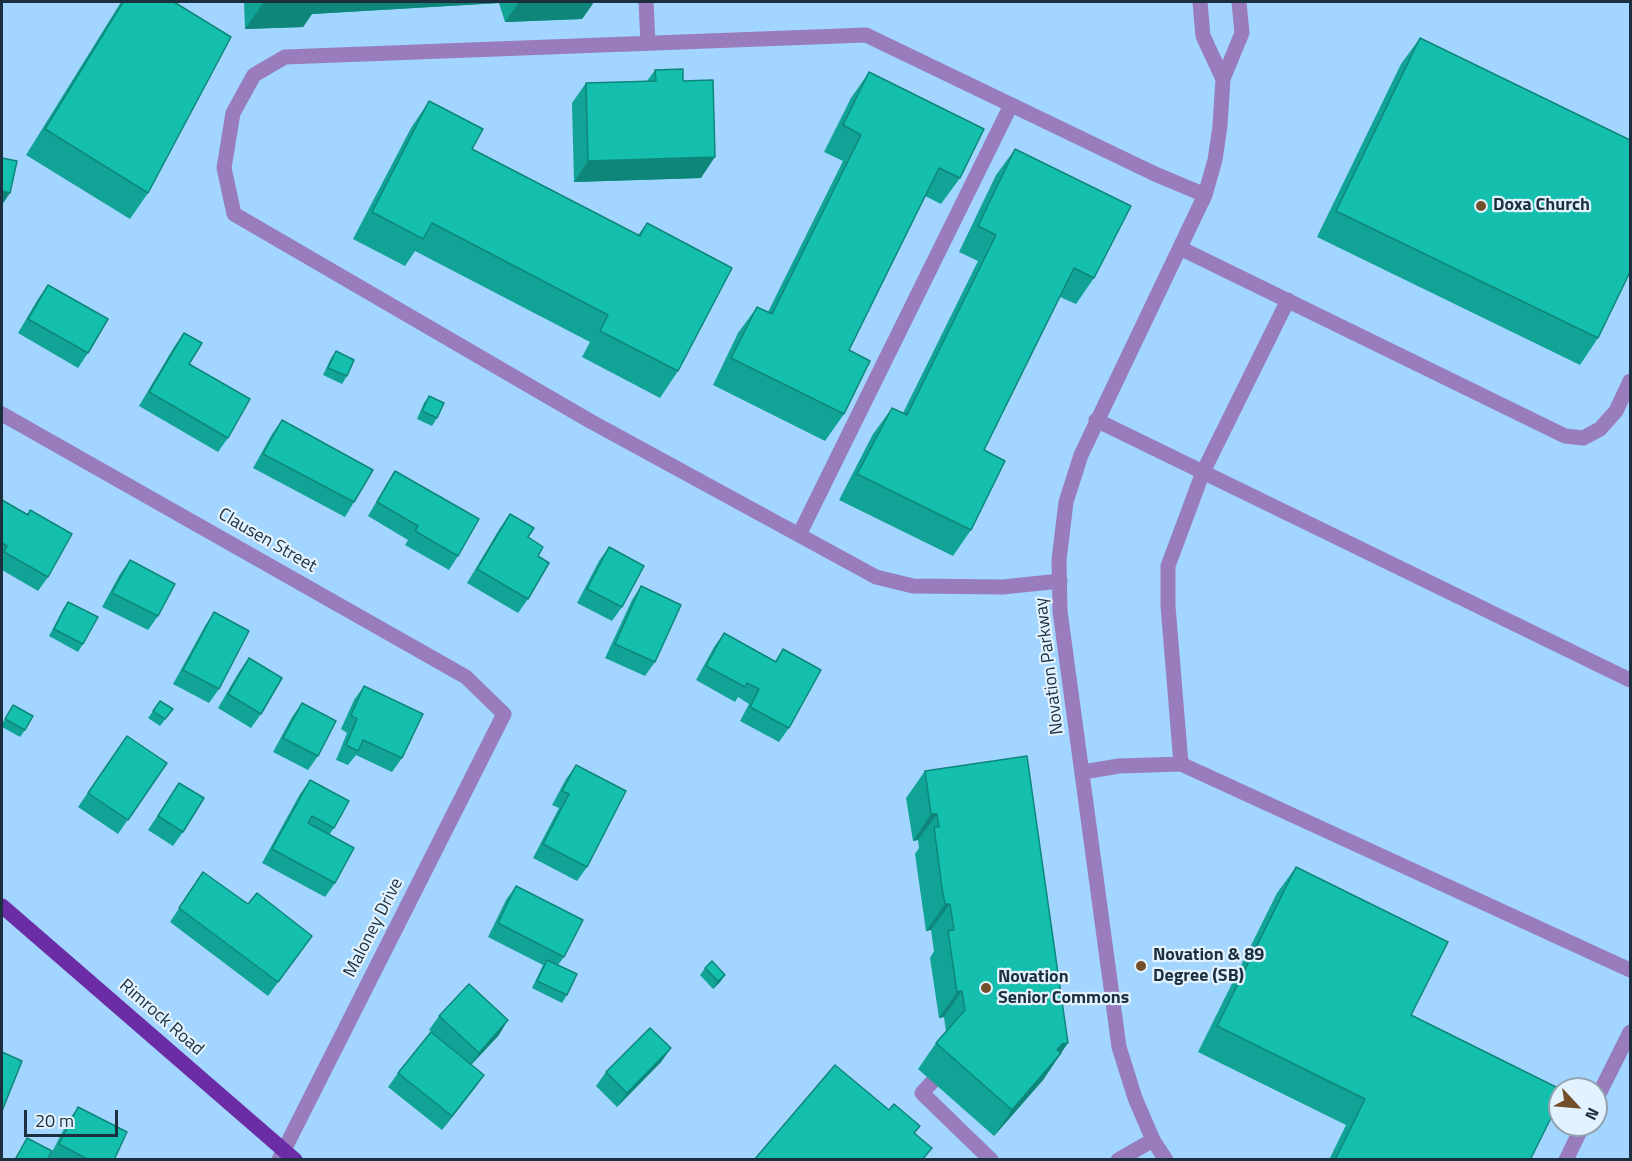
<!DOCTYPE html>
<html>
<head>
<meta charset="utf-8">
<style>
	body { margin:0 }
	#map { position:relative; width:1632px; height:1161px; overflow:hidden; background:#a2d5ff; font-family:"Titillium Web",sans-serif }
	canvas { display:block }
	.frame { position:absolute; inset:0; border:3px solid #1b2f3f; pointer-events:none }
	.north { position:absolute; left:1548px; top:1077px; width:60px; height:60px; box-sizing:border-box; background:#e2f2fe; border:2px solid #92a4b2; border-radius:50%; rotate:116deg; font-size:16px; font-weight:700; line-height:24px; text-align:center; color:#1b2f3f }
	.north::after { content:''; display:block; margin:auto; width:21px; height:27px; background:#744f2b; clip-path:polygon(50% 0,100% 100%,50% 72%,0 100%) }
	.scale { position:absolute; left:24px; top:1110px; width:94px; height:27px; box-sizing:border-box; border:3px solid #1b2f3f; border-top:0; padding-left:8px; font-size:18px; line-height:21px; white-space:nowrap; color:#1b2f3f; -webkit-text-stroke:4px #e2f2fe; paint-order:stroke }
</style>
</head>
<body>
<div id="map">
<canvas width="1632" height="1161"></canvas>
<div class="frame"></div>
<div class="north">N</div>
<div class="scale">20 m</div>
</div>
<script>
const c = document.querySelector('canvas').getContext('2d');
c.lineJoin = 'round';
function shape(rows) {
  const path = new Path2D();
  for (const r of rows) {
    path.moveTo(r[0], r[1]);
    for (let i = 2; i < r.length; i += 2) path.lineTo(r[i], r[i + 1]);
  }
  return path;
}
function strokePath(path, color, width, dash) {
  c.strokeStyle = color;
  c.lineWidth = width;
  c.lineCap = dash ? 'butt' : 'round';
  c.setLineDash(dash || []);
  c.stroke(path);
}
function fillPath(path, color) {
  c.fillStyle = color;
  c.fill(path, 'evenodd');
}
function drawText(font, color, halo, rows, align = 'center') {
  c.font = font + ' "Titillium Web",sans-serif';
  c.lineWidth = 4.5;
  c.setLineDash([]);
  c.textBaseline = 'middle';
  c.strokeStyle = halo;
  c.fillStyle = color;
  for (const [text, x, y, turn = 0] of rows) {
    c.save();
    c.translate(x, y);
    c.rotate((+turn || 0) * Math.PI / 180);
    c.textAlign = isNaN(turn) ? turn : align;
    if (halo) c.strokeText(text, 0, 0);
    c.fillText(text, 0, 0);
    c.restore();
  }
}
strokePath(shape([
	[646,2,648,43],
	[1200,2,1203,36,1223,79],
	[1180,248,1565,436,1583,438,1600,429,1616,411,1630,381],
	[2,414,466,677,504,714,279,1160],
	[1096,420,1630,680],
	[799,535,1011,105],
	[1060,581,1003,587,913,586,876,577,590,421,234,214,224,168,233,113,254,75,285,57,866,35,1155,174,1205,195],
	[1181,764,1168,606,1168,566,1203,472,1288,300],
	[1083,772,1119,766,1181,764,1630,970],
	[932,1082,922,1093,991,1160],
	[1596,1100,1630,1032],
	[1118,1160,1153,1140],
	[1166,1160,1153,1140,1135,1098,1119,1047,1060,611,1059,560,1066,502,1081,455,1205,195,1215,160,1220,126,1223,79,1242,33,1239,2],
	[1566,1160,1583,1125]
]), '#987cbc', 15);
strokePath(shape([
	[2,906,295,1160]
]), '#6c2ca5', 15);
fillPath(shape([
	[121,2,174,2,148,193,130,219,26,155],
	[244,2,594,2,582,19,505,22,499,3,312,14,303,27,245,29],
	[1420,38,1598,338,1580,365,1317,237,1401,64],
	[655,70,683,81,701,178,574,182,572,103,586,83,647,81],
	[869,72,960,178,941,204,925,196,849,350,844,414,825,441,713,385,738,333,757,307,768,312,843,161,824,152,851,98],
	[429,101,472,149,638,235,647,223,678,371,660,398,582,357,590,342,415,251,405,266,353,239,411,128],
	[1015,149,1094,278,1076,304,1060,297,984,450,971,530,953,556,839,500,873,434,892,408,903,413,978,261,959,252,996,175],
	[48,285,88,353,78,368,18,333,38,299],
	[184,333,189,364,228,438,218,452,139,406,174,347],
	[336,351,347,376,342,384,323,375,331,358],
	[429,396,437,418,432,426,417,419,424,403],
	[282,420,354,502,345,517,253,468,272,434],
	[395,471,458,556,449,570,405,545,408,540,368,516,386,485],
	[2,500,27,514,30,510,48,577,38,591,2,570],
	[510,514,538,556,528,599,518,613,467,583,500,528],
	[609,547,622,607,612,621,577,603,599,561],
	[130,560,158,616,148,630,102,607,120,574],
	[641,586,655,662,645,676,605,658,632,600],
	[68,602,83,644,78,652,49,636,63,609],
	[214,612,219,689,209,703,173,684,205,626],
	[724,633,775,661,783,649,789,728,779,742,740,721,749,704,738,697,735,702,696,680,714,647],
	[249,658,261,714,251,728,218,708,239,672],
	[364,686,402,758,392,772,356,755,348,765,336,760,347,733,341,729,354,700],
	[160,701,173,709,160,726,148,718],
	[302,703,318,756,308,770,273,752,292,717],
	[13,705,25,730,20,737,2,727,2,724],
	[127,736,167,763,118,834,78,807],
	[576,765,587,867,577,881,533,858,559,808,552,805,566,779],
	[925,771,1061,1053,1043,1080,994,1136,918,1069,936,1043,946,1032,944,1017,939,1018,930,958,934,951,931,930,926,931,915,854,919,848,918,840,913,841,906,798],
	[310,780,334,828,329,835,335,883,325,897,262,863,300,794],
	[179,783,183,832,173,846,148,830],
	[1296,867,1411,1015,1530,1160,1329,1160,1346,1125,1198,1052,1277,893],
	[203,872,248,904,312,936,268,996,170,922],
	[516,886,564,957,558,965,567,995,562,1003,532,988,543,965,488,937,506,900],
	[705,968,725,975,720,982,713,989,700,975],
	[439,1016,499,1035,471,1065,484,1075,474,1089,442,1130,388,1087,398,1073,432,1032,429,1030],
	[671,1048,661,1062,617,1107,596,1086,606,1072],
	[78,1107,114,1160,51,1160,49,1158,68,1121],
	[27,1138,47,1160,14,1160]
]), '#11a496');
fillPath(shape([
	[264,2,500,2,499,3,312,14,303,27,245,29],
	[519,2,594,2,582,19,505,22],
	[715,157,701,178,574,182,588,161],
	[2,191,10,193,2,205],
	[931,814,937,814,918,840,913,841],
	[945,904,950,904,931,930,926,931],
	[725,975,720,982,713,989,718,981],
	[962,991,944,1017,939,1018,957,992],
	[508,1020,499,1035,469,1067,479,1053],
	[1068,1043,1043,1080,994,1136,1012,1110,1043,1070,1062,1044],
	[671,1048,661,1062,617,1107,627,1093],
	[484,1075,474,1089,442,1130,452,1116]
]), '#0e867a');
const building = shape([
	[123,2,174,2,231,37,148,193,45,129,123,2],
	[1420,38,1630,140,1630,272,1598,338,1336,211,1420,38],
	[683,69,683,81,713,80,715,157,588,161,586,83,656,81,655,70,683,69],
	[869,72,984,129,960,178,939,168,849,350,870,361,844,414,731,358,757,307,772,314,861,135,843,125,869,72],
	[429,101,483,129,472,149,640,236,647,223,732,268,678,371,600,331,608,315,432,223,423,239,372,212,429,101],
	[1015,149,1131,206,1094,278,1074,268,984,450,1005,461,971,530,857,474,892,408,907,415,996,235,978,226,1015,149],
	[2,158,17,161,10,193,2,191,2,158],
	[48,285,108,319,88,353,28,319,48,285],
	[184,333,202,343,189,364,250,399,228,438,149,392,184,333],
	[336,351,354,360,347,376,328,368,336,351],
	[429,396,444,403,437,418,422,411,429,396],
	[282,420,373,470,354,502,263,454,282,420],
	[395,471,479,519,458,556,415,531,418,526,377,502,395,471],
	[2,500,28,515,30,510,72,534,48,577,4,552,7,546,2,543,2,500],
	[510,514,534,528,528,537,543,547,538,556,549,563,528,599,477,569,510,514],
	[609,547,644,566,622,607,587,589,609,547],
	[130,560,175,584,158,616,112,593,130,560],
	[641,586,681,605,655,662,615,644,641,586],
	[68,602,98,617,83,644,54,629,68,602],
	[214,612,249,631,219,689,183,670,214,612],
	[724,633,776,662,783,649,821,670,789,728,750,707,759,689,747,683,745,687,706,666,724,633],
	[249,658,282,678,261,714,228,694,249,658],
	[364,686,423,714,402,758,363,740,358,751,346,745,357,719,351,715,364,686],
	[160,701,173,709,165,719,153,711,160,701],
	[302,703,336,721,318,756,283,738,302,703],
	[13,705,33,716,25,730,5,719,13,705],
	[127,736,167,763,128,820,88,793,127,736],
	[1027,756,1068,1043,1062,1044,1057,1050,1061,1053,1012,1110,936,1043,965,1010,962,991,957,992,948,931,954,930,950,904,945,904,942,888,934,827,939,827,937,814,931,814,925,771,1027,756],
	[576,765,626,791,587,867,543,844,569,794,562,791,576,765],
	[310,780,349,801,334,828,312,816,308,823,354,848,335,883,272,849,310,780],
	[179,783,204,798,183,832,158,816,179,783],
	[1296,867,1448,942,1411,1015,1560,1089,1560,1100,1530,1160,1335,1160,1365,1099,1217,1026,1296,867],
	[203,872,248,904,257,893,312,936,278,982,179,908,203,872],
	[516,886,583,920,564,957,498,923,516,886],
	[547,960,577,974,567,995,537,981,547,960],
	[712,961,725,975,718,981,705,968,712,961],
	[469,984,508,1020,479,1053,439,1016,469,984],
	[650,1028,671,1048,627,1093,606,1072,650,1028],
	[431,1032,484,1075,452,1116,398,1073,431,1032],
	[2,1052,22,1061,2,1111,2,1052],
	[835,1065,889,1110,894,1104,920,1126,914,1133,932,1148,922,1160,754,1160,835,1065],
	[78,1107,127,1132,114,1160,89,1160,59,1144,78,1107],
	[27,1138,52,1151,47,1160,15,1160,27,1138]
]);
fillPath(building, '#14bfae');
strokePath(building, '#0e867a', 1.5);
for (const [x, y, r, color] of [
	[1481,206,6,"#744f2b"],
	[1141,966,6,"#744f2b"],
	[986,988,6,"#744f2b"]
]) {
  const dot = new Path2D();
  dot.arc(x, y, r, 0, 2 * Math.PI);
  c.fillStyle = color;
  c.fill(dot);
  strokePath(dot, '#e2f2fe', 2);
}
drawText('bold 18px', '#1b2f3f', '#e2f2fe', [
	["Doxa Church",1493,206],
	["Novation & 89",1153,956],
	["Degree (SB)",1153,977],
	["Novation",998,978],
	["Senior Commons",998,999]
], 'left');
drawText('18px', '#1b2f3f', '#e2f2fe', [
	["Clausen Street",267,541,30],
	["Novation Parkway",1050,666,-97],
	["Maloney Drive",374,928,-63],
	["Rimrock Road",161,1018,41]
]);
</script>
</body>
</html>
